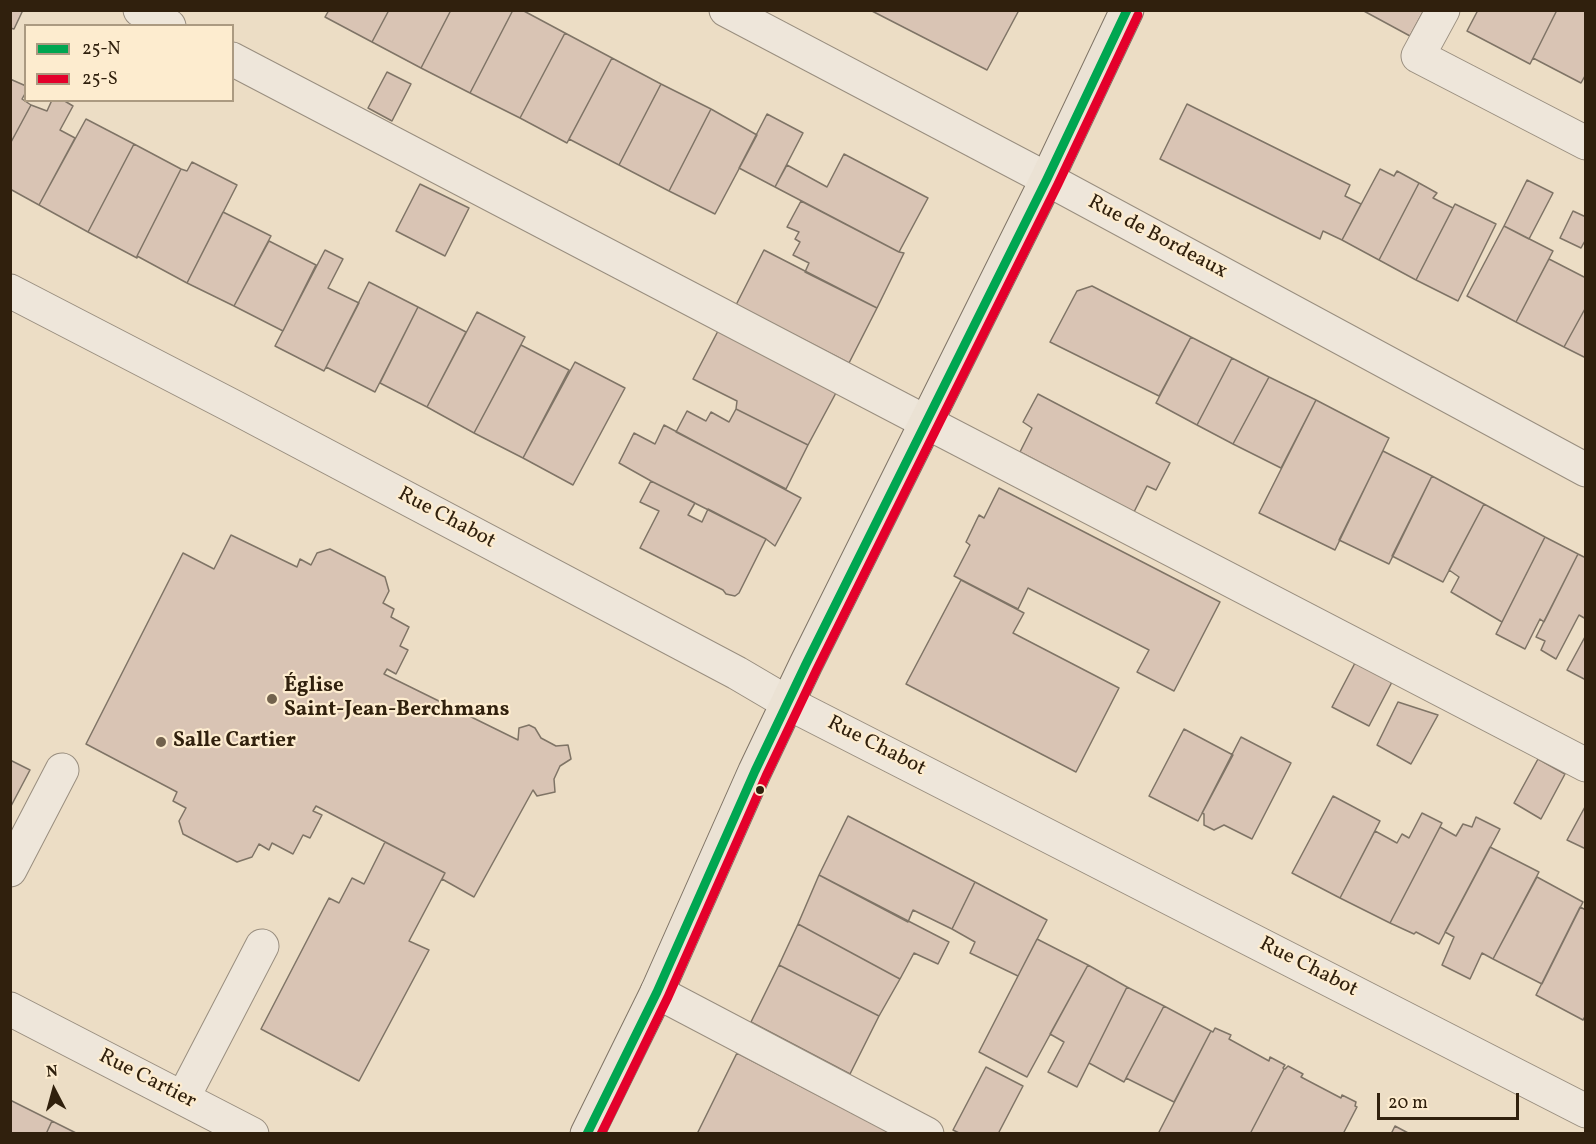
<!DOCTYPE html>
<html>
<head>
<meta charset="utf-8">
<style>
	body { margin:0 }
	#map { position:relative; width:1596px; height:1144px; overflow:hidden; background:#ecddc5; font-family:Vollkorn,serif }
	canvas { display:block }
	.frame { position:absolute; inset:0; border:12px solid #30200d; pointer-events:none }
	.legend { position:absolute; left:24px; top:24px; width:210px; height:78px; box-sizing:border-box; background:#fdeccf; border:2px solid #ab9a81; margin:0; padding:8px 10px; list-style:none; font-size:18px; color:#30200d }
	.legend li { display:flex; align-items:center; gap:12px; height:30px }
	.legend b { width:30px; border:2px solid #ab9a81 }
	.north { position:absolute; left:24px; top:1060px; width:60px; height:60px; -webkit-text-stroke:4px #fdeccf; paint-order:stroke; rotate:354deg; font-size:16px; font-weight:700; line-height:24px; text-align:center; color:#30200d }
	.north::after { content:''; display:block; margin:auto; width:21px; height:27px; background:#30200d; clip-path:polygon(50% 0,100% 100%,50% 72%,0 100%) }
	.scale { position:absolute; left:1377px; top:1093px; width:142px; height:27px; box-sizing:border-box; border:3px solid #30200d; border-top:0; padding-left:8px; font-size:18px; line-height:21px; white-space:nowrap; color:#30200d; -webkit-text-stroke:4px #fdeccf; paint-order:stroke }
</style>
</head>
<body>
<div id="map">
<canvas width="1596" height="1144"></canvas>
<div class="frame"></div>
<ul class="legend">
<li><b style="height:8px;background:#00a651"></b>25-N</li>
<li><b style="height:8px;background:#e4002b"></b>25-S</li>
</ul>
<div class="north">N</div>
<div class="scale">20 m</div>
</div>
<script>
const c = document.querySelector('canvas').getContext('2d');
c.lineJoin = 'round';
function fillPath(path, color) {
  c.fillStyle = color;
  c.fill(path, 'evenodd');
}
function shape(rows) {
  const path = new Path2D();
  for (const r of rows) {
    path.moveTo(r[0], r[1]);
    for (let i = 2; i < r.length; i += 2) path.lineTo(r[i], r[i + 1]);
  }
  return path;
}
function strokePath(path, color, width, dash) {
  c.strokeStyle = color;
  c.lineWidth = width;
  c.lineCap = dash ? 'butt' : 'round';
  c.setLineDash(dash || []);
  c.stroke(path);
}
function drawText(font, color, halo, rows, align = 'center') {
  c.font = font + ' Vollkorn,serif';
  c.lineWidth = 4.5;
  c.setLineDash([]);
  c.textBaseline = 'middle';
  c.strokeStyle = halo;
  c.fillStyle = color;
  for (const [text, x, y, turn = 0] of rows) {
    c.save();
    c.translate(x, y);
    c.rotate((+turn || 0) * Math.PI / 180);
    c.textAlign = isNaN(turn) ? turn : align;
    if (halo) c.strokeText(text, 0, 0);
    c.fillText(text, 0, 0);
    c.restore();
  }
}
const building = shape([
	[10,10,23,10,14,29,10,28,10,10],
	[329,10,389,10,372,42,325,17,329,10],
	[389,10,451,10,421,68,372,42,389,10],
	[451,10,513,10,470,93,421,68,451,10],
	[513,10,522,10,565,33,520,118,470,93,513,10],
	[870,10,1015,10,1018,12,987,70,870,10],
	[1362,10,1424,10,1410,36,1362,10],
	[1478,10,1557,10,1530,64,1467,31,1478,10],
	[1557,10,1586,10,1586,74,1581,83,1533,58,1557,10],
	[565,33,612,58,567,143,520,118,565,33],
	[612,58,661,84,619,165,569,139,612,58],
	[387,72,411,84,392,121,368,108,387,72],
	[10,79,26,86,26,92,22,99,31,105,10,144,10,79],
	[661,84,711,109,669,191,619,165,661,84],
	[52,100,63,100,73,106,60,130,75,138,39,205,10,189,10,144,31,105,47,111,52,100],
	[1187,104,1350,185,1345,196,1361,204,1342,240,1323,231,1320,239,1160,159,1187,104],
	[711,109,757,135,715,214,669,191,711,109],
	[767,114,803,133,775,187,739,168,767,114],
	[86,119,134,144,88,232,39,205,86,119],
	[134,144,181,169,137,256,137,258,88,232,134,144],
	[844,154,928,198,899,252,775,187,787,165,827,187,844,154],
	[192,162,237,185,187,283,137,256,181,169,187,171,192,162],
	[1380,169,1394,176,1397,171,1419,183,1379,260,1342,240,1380,169],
	[1527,180,1553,193,1529,239,1504,226,1527,180],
	[1419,183,1437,193,1433,198,1453,208,1416,280,1379,260,1419,183],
	[420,184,469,208,445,256,396,231,420,184],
	[801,201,899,252,904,253,877,308,805,272,809,263,793,255,800,242,795,239,799,232,787,227,801,201],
	[1455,204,1496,224,1458,301,1416,280,1455,204],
	[1573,211,1586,217,1586,239,1581,248,1560,238,1573,211],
	[223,212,271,236,234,306,187,283,223,212],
	[1504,226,1553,251,1516,322,1467,296,1504,226],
	[269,241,316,265,283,331,234,306,269,241],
	[325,250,343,259,328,288,359,303,324,371,275,346,325,250],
	[764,250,877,308,849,363,736,305,764,250],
	[1549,259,1586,278,1586,307,1564,347,1516,322,1549,259],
	[369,282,418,307,375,392,326,367,369,282],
	[1092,286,1191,337,1159,396,1050,342,1077,291,1092,286],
	[418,307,466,332,427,407,380,383,418,307],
	[1586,307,1586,358,1564,347,1586,307],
	[477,312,525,337,474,433,427,407,477,312],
	[718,331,837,391,808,445,736,409,737,401,693,379,718,331],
	[1191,337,1232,358,1197,425,1156,403,1191,337],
	[521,345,569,370,523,458,474,433,521,345],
	[1232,358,1269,377,1233,444,1197,425,1232,358],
	[575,362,625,388,573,485,523,458,575,362],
	[1269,377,1316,400,1281,468,1233,444,1269,377],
	[1038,394,1170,463,1156,490,1147,486,1134,512,1020,452,1032,428,1023,422,1038,394],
	[1316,400,1389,438,1335,550,1259,513,1316,400],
	[736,409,808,445,786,489,676,432,687,411,706,421,711,412,729,422,736,409],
	[664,425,801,498,775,546,766,539,651,481,619,463,634,433,655,444,664,425],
	[1383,451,1432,476,1389,564,1339,540,1383,451],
	[1432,476,1484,504,1443,582,1392,556,1432,476],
	[651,481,695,503,688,515,702,522,708,509,766,539,739,593,735,596,726,594,723,590,640,548,659,511,640,502,651,481],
	[999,488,1220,602,1174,691,1137,672,1149,650,1028,588,1018,609,954,576,970,545,966,542,979,515,984,518,999,488],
	[1484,504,1545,537,1502,622,1451,592,1459,577,1449,570,1484,504],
	[231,535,297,567,300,559,311,565,317,553,330,549,385,577,389,591,383,603,394,609,391,617,409,627,400,646,408,650,396,674,387,669,384,674,518,740,519,728,529,725,535,728,541,738,556,746,568,745,571,759,560,766,554,779,555,792,537,796,533,790,474,897,442,879,445,873,316,806,313,811,322,815,310,838,303,835,293,854,272,843,269,850,259,844,252,857,237,862,183,834,179,821,186,808,173,801,177,792,86,744,183,553,214,569,231,535],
	[1545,537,1578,554,1544,622,1540,619,1525,649,1496,634,1545,537],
	[1578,554,1586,558,1586,619,1579,615,1556,659,1541,650,1545,641,1536,637,1578,554],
	[961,580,1024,613,1013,633,1119,688,1076,772,906,684,961,580],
	[1586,635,1586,680,1567,670,1586,635],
	[1355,663,1392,682,1369,726,1332,707,1355,663],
	[1398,702,1438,715,1411,764,1377,745,1398,702],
	[1184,729,1233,755,1198,821,1149,796,1184,729],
	[1241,737,1291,763,1252,839,1224,825,1214,830,1204,825,1204,814,1202,813,1241,737],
	[1538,759,1565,774,1541,819,1514,803,1538,759],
	[10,760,30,770,10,808,10,760],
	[1333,796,1380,821,1340,898,1292,873,1333,796],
	[1586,805,1586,849,1567,840,1586,805],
	[1422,813,1442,823,1390,923,1340,898,1375,831,1397,843,1402,834,1409,838,1422,813],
	[848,816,975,882,952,929,913,910,908,922,819,875,848,816],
	[1476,817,1500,829,1439,944,1416,932,1414,934,1390,923,1440,827,1456,836,1463,824,1472,827,1476,817],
	[385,842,445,873,409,941,429,950,359,1081,261,1029,329,898,339,903,352,878,364,884,385,842],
	[1490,847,1539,872,1493,959,1482,953,1470,979,1442,965,1454,937,1445,932,1490,847],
	[819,875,949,942,938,964,914,953,900,979,798,924,819,875],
	[1537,877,1583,902,1542,984,1493,959,1537,877],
	[975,882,1047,920,1018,976,970,953,975,942,952,929,975,882],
	[1580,907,1586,910,1586,1015,1583,1020,1536,995,1580,907],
	[798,924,900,979,879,1016,779,965,798,924],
	[1037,939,1088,965,1027,1077,979,1052,1037,939],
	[779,965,879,1016,850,1074,751,1022,779,965],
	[1088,965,1127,987,1077,1087,1048,1072,1064,1042,1050,1034,1088,965],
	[1127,987,1164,1006,1124,1082,1089,1063,1127,987],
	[1164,1006,1211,1031,1174,1102,1126,1078,1164,1006],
	[1215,1028,1231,1035,1229,1039,1269,1061,1270,1057,1285,1065,1283,1068,1284,1069,1250,1134,1158,1134,1211,1031,1213,1032,1215,1028],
	[737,1053,893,1134,697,1134,737,1053],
	[1288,1066,1303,1074,1301,1077,1341,1098,1342,1095,1356,1102,1355,1106,1357,1107,1343,1134,1250,1134,1284,1069,1285,1069,1288,1066],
	[986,1067,1023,1086,998,1134,961,1134,953,1130,986,1067],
	[10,1100,52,1121,46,1134,10,1134,10,1100],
	[52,1121,78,1134,46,1134,52,1121],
	[1395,1126,1410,1134,1391,1134,1395,1126]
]);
fillPath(building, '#d9c4b4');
strokePath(building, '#7f7466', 1.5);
const minor = shape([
	[140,10,169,26],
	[726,10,1047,179,1586,470],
	[1443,10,1418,56,1586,143],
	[232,59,926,422,1586,765],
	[10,291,236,408,737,673,788,703,1586,1111],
	[10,870,62,770],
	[657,992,927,1134],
	[10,1009,252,1134],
	[183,1098,262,946]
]);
const major = shape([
	[587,1134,657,992,755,771,806,664,1047,179,1127,10]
]);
strokePath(minor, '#998e7f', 35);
strokePath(major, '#7f7466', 35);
strokePath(minor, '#eee6da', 33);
strokePath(major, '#ebe2d4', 33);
strokePath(shape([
	[587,1134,657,992,755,771,806,664,1047,179,1127,10]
]), '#00a651', 9);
strokePath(shape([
	[601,1134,668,997,766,776,817,669,1058,184,1138,15]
]), '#e4002b', 9);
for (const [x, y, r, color] of [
	[272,699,6,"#72624d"],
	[161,742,6,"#72624d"],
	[760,790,5,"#30200d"]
]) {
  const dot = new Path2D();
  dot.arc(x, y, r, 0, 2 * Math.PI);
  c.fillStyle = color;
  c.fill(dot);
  strokePath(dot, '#fdeccf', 2);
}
drawText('21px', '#30200d', '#fdeccf', [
	["Rue de Bordeaux",1157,238,28],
	["Rue Chabot",446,519,28],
	["Rue Chabot",876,747,27],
	["Rue Chabot",1308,968,27],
	["Rue Cartier",147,1080,27]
]);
drawText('bold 21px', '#30200d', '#fdeccf', [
	["Église",284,687],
	["Saint-Jean-Berchmans",284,711],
	["Salle Cartier",173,742]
], 'left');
</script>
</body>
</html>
